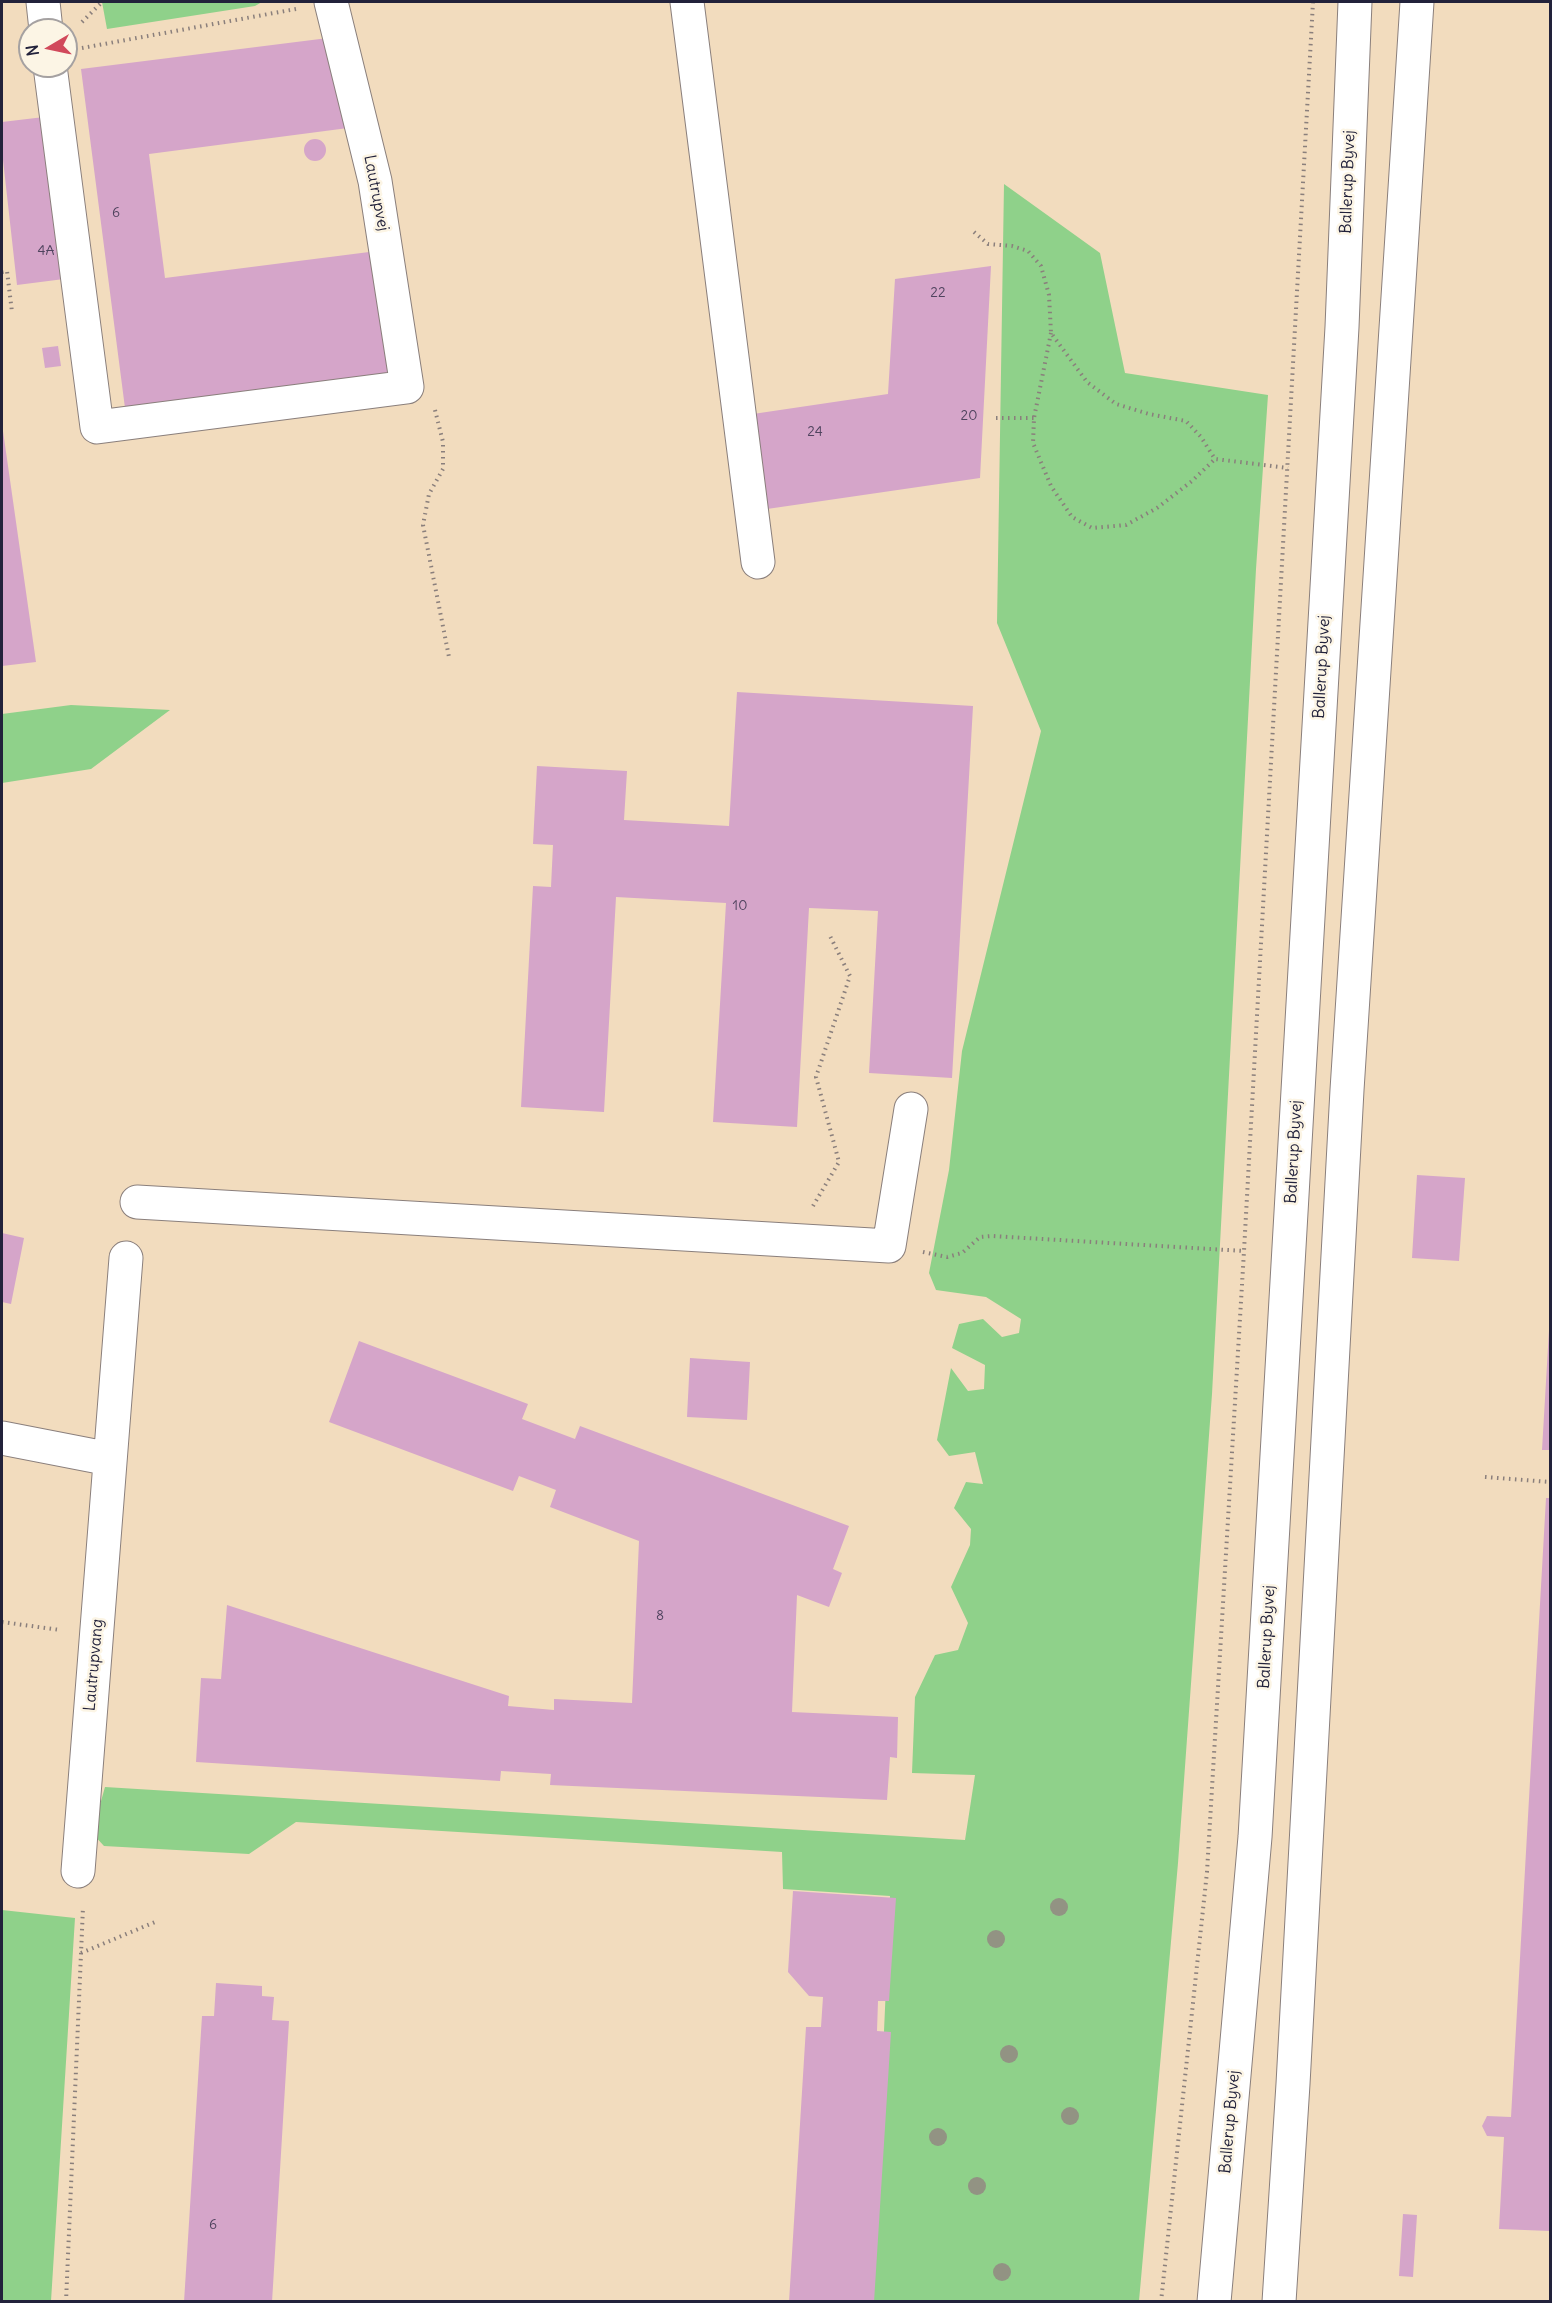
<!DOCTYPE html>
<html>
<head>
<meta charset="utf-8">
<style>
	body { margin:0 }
	#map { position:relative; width:1552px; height:2303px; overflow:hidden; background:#f2dcbe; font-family:Delius,sans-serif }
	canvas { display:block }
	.frame { position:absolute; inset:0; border:3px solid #22223b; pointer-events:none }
	.north { position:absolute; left:18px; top:18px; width:60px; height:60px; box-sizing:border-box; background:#fcf5e5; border:2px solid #a5a1a1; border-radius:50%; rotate:261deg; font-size:16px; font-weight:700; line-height:24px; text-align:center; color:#22223b }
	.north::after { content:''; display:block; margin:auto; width:21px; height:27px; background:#d1495b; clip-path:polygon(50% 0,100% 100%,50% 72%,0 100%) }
</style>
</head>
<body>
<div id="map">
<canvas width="1552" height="2303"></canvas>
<div class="frame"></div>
<div class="north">N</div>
</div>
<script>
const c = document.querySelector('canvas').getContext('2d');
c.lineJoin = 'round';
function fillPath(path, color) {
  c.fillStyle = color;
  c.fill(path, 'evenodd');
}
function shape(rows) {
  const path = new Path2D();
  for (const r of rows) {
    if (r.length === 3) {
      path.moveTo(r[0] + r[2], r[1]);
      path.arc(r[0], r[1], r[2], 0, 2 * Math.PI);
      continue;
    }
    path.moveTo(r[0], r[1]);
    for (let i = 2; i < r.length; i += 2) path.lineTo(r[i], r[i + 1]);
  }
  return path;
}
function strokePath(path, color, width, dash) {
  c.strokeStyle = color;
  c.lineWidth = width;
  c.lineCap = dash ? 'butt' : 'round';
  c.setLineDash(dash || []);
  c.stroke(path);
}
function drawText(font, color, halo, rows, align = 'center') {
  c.font = font + ' Delius,sans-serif';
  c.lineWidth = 5;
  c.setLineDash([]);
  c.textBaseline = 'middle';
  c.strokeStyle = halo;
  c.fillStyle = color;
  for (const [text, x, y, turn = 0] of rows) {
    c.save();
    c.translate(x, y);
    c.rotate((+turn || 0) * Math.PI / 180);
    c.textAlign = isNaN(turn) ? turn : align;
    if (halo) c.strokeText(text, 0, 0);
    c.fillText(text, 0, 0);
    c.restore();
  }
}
fillPath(shape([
	[102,2,262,2,255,6,107,29],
	[1004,184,1100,253,1125,373,1268,395,1256,569,1212,1394,1178,1863,1139,2301,872,2301,890,1896,783,1889,782,1852,296,1822,249,1854,104,1846,92,1833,105,1787,965,1840,975,1775,912,1773,915,1697,935,1655,958,1650,968,1623,951,1587,970,1545,971,1529,954,1508,966,1482,983,1484,975,1452,949,1456,937,1440,951,1368,968,1391,984,1389,985,1365,952,1348,959,1324,983,1319,1002,1337,1019,1333,1021,1319,986,1297,936,1290,929,1273,949,1170,962,1051,1041,731,997,623],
	[71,705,170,710,91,769,2,783,2,714],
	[2,1910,75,1918,51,2301,2,2301]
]), '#8fd18a');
fillPath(shape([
	[336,37,348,128,149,154,165,278,377,251,393,374,125,408,81,69],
	[44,117,64,279,17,285,2,151,2,122],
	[315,150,11],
	[991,266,980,478,767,509,753,414,888,394,895,279],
	[58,346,61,366,45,368,42,348],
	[2,424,36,662,2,666],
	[737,692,973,706,952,1078,869,1073,878,911,809,908,797,1127,713,1122,726,903,616,897,604,1112,521,1107,533,886,551,887,553,845,533,844,537,766,627,771,624,820,729,826],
	[1417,1175,1465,1178,1459,1261,1412,1258],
	[2,1233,24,1238,11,1304,2,1302],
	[1549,1330,1550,1330,1550,1450,1542,1450],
	[359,1341,528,1404,522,1419,575,1439,580,1426,849,1526,833,1569,842,1573,829,1607,797,1595,792,1712,898,1717,897,1758,890,1757,887,1800,550,1785,551,1774,501,1771,500,1781,196,1762,201,1678,221,1679,227,1605,509,1696,508,1706,554,1710,554,1699,632,1703,639,1541,550,1507,556,1490,519,1476,513,1491,329,1422],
	[690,1358,750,1362,747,1420,687,1417],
	[1546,1498,1550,1498,1550,2231,1499,2229,1504,2137,1487,2136,1482,2126,1487,2116,1511,2117],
	[793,1891,896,1898,889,2001,878,2001,877,2031,891,2032,874,2302,789,2302,806,2027,821,2027,823,1997,809,1996,788,1972],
	[216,1983,262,1986,262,1996,274,1997,272,2020,289,2021,272,2302,184,2302,202,2016,214,2016],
	[1403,2214,1417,2215,1413,2277,1399,2276]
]), '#d5a5c9');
const minor = shape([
	[43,2,46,30],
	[687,2,758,562],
	[50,66,97,427,407,387,375,181,331,2],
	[137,1202,889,1246,911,1109],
	[2,1438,110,1459],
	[78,1871,126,1258]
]);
const major = shape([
	[1214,2302,1255,1837,1342,327,1355,2],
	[1279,2302,1293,2084,1347,1090,1417,2]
]);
strokePath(minor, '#8a7f7c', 35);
strokePath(major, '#8a7f7c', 35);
strokePath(shape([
	[82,22,102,2],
	[82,48,296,9],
	[974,232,988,244,1012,246,1028,251,1041,266,1049,295,1051,333,1087,382,1116,404,1149,414,1186,421,1201,437,1215,459,1288,468],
	[2,272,7,271,12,312],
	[1051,333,1034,418,1033,443,1051,486,1072,517,1092,528,1126,525,1157,508,1192,481,1215,459],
	[435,410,443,442,443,469,429,494,423,525,449,657],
	[996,418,1034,418],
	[813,1206,839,1162,816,1077,850,976,830,936],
	[923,1252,947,1257,962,1253,980,1237,992,1236,1244,1251],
	[1485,1477,1550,1482],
	[2,1622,60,1630],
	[81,1953,155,1922],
	[66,2302,83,1907],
	[1161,2302,1207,1872,1244,1251,1313,2]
]), '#8a7f7c', 4, [1.5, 4.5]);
strokePath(minor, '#fff', 33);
strokePath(major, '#fff', 33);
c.fillStyle = '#929383';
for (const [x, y] of [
	[1059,1907],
	[996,1939],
	[1009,2054],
	[1070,2116],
	[938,2137],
	[977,2186],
	[1002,2272]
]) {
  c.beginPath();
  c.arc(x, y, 9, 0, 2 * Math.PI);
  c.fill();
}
drawText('14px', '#4f435e', null, [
	["6",116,213],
	["4A",46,251],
	["22",938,293],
	["20",969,416],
	["24",815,432],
	["10",740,906],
	["8",660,1616],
	["6",213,2225]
]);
drawText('16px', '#22223b', '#fcf5e5', [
	["Ballerup Byvej",1348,182,-88],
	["Lautrupvej",376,193,79],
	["Ballerup Byvej",1322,667,-87],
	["Ballerup Byvej",1294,1152,-87],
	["Ballerup Byvej",1267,1637,-87],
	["Lautrupvang",94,1665,-85],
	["Ballerup Byvej",1230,2122,-85]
]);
</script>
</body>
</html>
